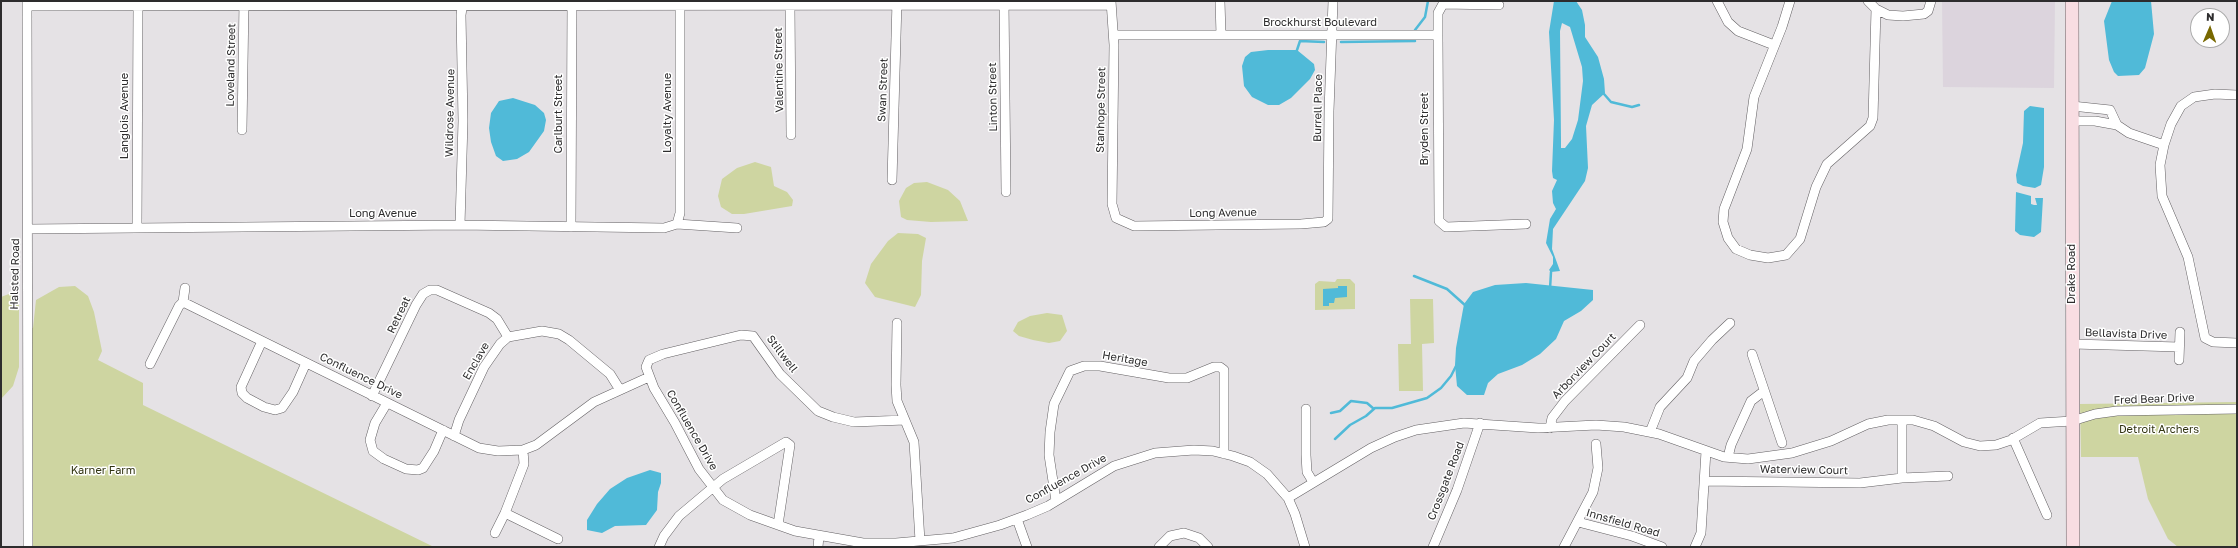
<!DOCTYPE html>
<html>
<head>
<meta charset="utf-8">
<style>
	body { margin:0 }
	#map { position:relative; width:2238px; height:548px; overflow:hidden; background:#e5e2e5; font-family:"Golos Text",sans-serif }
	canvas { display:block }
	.frame { position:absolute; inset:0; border:2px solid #2d2c2d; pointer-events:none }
	.north { position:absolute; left:2190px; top:8px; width:40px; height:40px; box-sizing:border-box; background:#fff; border:1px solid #ababab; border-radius:50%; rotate:2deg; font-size:11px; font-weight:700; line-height:16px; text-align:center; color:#2d2c2d }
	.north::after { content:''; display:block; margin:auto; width:14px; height:18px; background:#786800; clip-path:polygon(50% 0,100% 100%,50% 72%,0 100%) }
</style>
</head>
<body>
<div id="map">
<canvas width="2238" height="548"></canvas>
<div class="frame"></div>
<div class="north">N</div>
</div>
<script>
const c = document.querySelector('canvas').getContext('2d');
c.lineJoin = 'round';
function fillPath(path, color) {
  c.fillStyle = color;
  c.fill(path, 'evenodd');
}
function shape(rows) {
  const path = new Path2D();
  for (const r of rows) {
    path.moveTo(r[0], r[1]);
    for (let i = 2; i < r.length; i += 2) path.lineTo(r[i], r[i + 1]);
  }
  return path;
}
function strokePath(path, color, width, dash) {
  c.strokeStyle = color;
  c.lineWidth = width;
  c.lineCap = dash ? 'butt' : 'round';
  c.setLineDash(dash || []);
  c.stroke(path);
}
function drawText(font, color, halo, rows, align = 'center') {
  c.font = font + ' "Golos Text",sans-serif';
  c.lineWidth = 3;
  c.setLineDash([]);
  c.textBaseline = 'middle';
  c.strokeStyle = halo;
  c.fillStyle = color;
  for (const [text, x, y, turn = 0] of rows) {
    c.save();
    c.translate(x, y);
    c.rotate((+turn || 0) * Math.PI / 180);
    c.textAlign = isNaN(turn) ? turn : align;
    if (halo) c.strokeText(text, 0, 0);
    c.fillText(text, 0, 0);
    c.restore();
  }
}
fillPath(shape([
	[1942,1,2055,1,2054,88,1943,87]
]), '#dcd4dd');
fillPath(shape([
	[755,162,771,167,774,186,787,192,793,200,792,206,744,214,732,214,721,207,718,196,722,179,737,168],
	[927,182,948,190,960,201,968,221,931,222,907,220,901,217,899,201,906,188,914,183],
	[898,233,918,234,926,238,922,261,921,295,915,307,875,297,865,283,871,264,888,241],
	[1337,279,1350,279,1355,284,1355,309,1315,310,1315,284,1319,281,1335,282],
	[75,286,88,296,94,312,102,351,98,360,143,383,143,405,434,547,26,547,26,325,33,328,36,300,59,287],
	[14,292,19,300,19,367,13,386,1,399,1,297],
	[1410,299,1433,299,1434,343,1422,344,1423,391,1399,391,1398,344,1411,344],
	[1047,313,1062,315,1067,331,1060,341,1049,343,1033,340,1019,336,1013,331,1018,322,1030,316],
	[2237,402,2237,547,2178,547,2168,539,2148,499,2138,457,2081,457,2080,404]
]), '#ced5a1');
fillPath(shape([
	[1554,1,1576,1,1582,10,1585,25,1585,37,1598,57,1604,79,1605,93,1592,105,1586,126,1588,168,1585,181,1553,229,1552,249,1560,271,1551,272,1549,270,1553,264,1553,257,1546,243,1550,219,1556,209,1553,203,1552,191,1557,180,1553,178,1552,171,1554,120,1549,32],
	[1562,23,1570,27,1582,67,1583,81,1578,120,1572,139,1565,148,1561,148,1561,142,1560,31],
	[2112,1,2151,1,2154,34,2145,68,2139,75,2118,76,2114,72,2109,60,2104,21],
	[1268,50,1297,50,1314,64,1315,70,1310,79,1291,98,1279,105,1268,105,1252,97,1244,86,1242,66,1245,57,1251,52],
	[513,98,535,105,544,113,546,120,544,131,529,152,517,159,503,161,496,156,491,142,489,128,491,113,499,101],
	[2030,106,2044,108,2044,167,2041,185,2035,188,2023,186,2017,183,2016,175,2023,143,2024,111],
	[2016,192,2031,196,2031,204,2034,205,2037,205,2035,198,2043,198,2041,232,2034,237,2020,235,2015,231],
	[1526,283,1593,290,1593,300,1581,311,1564,321,1556,339,1540,354,1522,365,1498,374,1488,383,1484,395,1467,395,1457,386,1455,365,1456,348,1464,304,1473,292,1495,285],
	[1338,286,1347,286,1347,297,1335,298,1334,303,1329,303,1329,306,1323,306,1323,289,1338,288],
	[650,470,661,473,661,483,658,492,657,510,646,525,615,526,602,533,587,530,587,520,597,504,610,489,627,478]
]), '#50bad8');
strokePath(shape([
	[1415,30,1425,17,1428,1],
	[1341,42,1415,41],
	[1297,50,1300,41,1324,42],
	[1604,94,1611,102,1632,107,1639,105],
	[1414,276,1447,289,1466,306],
	[1550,289,1551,272],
	[1331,413,1340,411,1351,401,1367,403,1374,409],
	[1335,439,1350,425,1366,416,1375,408,1392,408,1427,398,1441,388,1451,376,1457,364]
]), '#50bad8', 2.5);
const street = shape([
	[27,1,28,547],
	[1004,1,1006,192],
	[1111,1,1114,45,1112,204,1116,218,1134,226,1301,224,1324,222,1328,219,1329,111,1333,1],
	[1220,1,1221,35],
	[1717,1,1728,22,1738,31,1774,45],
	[1790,1,1782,27,1754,97,1747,149,1724,209,1723,222,1728,238,1736,249,1750,255,1768,258,1786,255,1800,239,1816,187,1827,164,1870,126,1873,118,1876,9],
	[1868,1,1876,9,1888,15,1903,16,1924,14,1928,11,1931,1],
	[790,5,791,135],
	[27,6,1111,5],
	[1114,35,1438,35,1438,13,1443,4,1499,5],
	[1438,35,1439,221,1446,227,1526,224],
	[2237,95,2215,94,2194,97,2181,106,2171,124,2164,145,2160,165,2162,196,2188,257,2205,338,2213,342,2237,343],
	[2072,106,2110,110,2117,125,2095,121,2072,121],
	[2117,125,2129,133,2164,145],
	[242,130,244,1],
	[892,180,897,1],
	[677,224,680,213,680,1],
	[460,225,463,121,461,15,463,1],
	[137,227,138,6],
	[571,227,572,1],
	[28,229,460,225,664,228,677,224,737,228],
	[183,302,185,288],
	[897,323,896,385,897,401,914,442,920,541],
	[262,341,241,387,242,393,247,398,264,407,275,410,282,408,293,392,306,363],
	[2073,344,2179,347],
	[1752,354,1782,443],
	[2179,360,2180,332],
	[150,364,179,306,183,302,479,448,498,451,523,450,536,445,594,402,649,377],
	[372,396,416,305,423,294,430,290,437,290,489,313,497,319,508,337],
	[387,403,375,423,370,440,373,451,384,459,406,469,418,470,423,468,434,451,443,430],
	[1306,409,1306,455,1307,472,1313,482],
	[905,420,854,422,833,417,818,411,780,374,753,336,741,335,663,354,649,360,646,367,654,388,675,423,699,469,723,500,750,515,795,531,863,543,896,543,953,538,1000,525,1027,515,1048,506,1114,466,1155,453,1194,450,1213,451,1233,456,1250,462,1267,474,1288,498,1295,514,1305,547],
	[1550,428,1552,418,1565,401,1640,325],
	[1650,432,1660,407,1687,378,1694,361,1712,340,1730,323],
	[454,436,459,420,484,367,500,344,508,337,542,331,559,334,569,340,610,374,620,390],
	[2013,438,2047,515],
	[523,450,524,464,505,513,558,539],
	[1728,457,1731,445,1751,401,1764,391],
	[1902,478,1948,476],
	[1705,481,1860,483,1902,478,1902,420],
	[1288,498,1371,448,1395,437,1416,430,1464,423,1538,428,1596,425,1624,427,1659,434,1724,457,1748,459,1792,453,1831,441,1868,424,1888,420,1913,420,1934,426,1964,442,1980,446,1996,445,2011,440,2040,423,2072,421,2095,414,2117,411,2237,409],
	[1056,501,1049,455,1050,432,1054,404,1070,371,1084,366,1100,366,1169,378,1187,378,1214,367,1220,367,1224,370,1224,454],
	[1017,519,1027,547],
	[1578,522,1632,536,1662,547],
	[495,533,505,513],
	[659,547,664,536,679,516,723,479,786,442,790,445,778,525],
	[818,547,819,536],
	[1159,547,1170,536,1184,533,1199,538,1208,547],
	[1433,547,1457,490,1480,423],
	[1564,547,1593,492,1598,468,1596,444],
	[1695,547,1701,533,1706,451]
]);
const secondary = shape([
	[2072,1,2073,547]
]);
strokePath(street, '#636063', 10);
strokePath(secondary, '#636063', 14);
strokePath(street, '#fff', 9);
strokePath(secondary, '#f8dde2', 13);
drawText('11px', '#2d2c2d', '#fff', [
	["Brockhurst Boulevard",1320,23],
	["Loveland Street",231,65,-89],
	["Valentine Street",779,70,-91],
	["Swan Street",883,90,-88],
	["Linton Street",993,97,-91],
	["Burrell Place",1318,108,-89],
	["Stanhope Street",1101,110,-89],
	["Wildrose Avenue",450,113,-89],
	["Loyalty Avenue",668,113,-90],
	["Carlburt Street",559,114,-90],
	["Langlois Avenue",125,116,-90],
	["Bryden Street",1425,129,-90],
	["Long Avenue",1223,213,-1],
	["Long Avenue",383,214],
	["Halsted Road",15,274,-89],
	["Drake Road",2072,274,-90],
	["Retreat",399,315,-64],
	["Bellavista Drive",2126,334,2],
	["Stillwell",782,354,53],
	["Heritage",1125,359,10],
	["Enclave",476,361,-60],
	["Arborview Court",1584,366,-46],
	["Confluence Drive",361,376,26],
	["Fred Bear Drive",2154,399,-2],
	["Confluence Drive",692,430,60],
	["Waterview Court",1804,470,1],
	["Confluence Drive",1066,479,-29],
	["Crossgate Road",1446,481,-69],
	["Innsfield Road",1623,523,16]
]);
drawText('11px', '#313411', '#fff', [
	["Detroit Archers",2159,430],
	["Karner Farm",103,471]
]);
</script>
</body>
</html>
